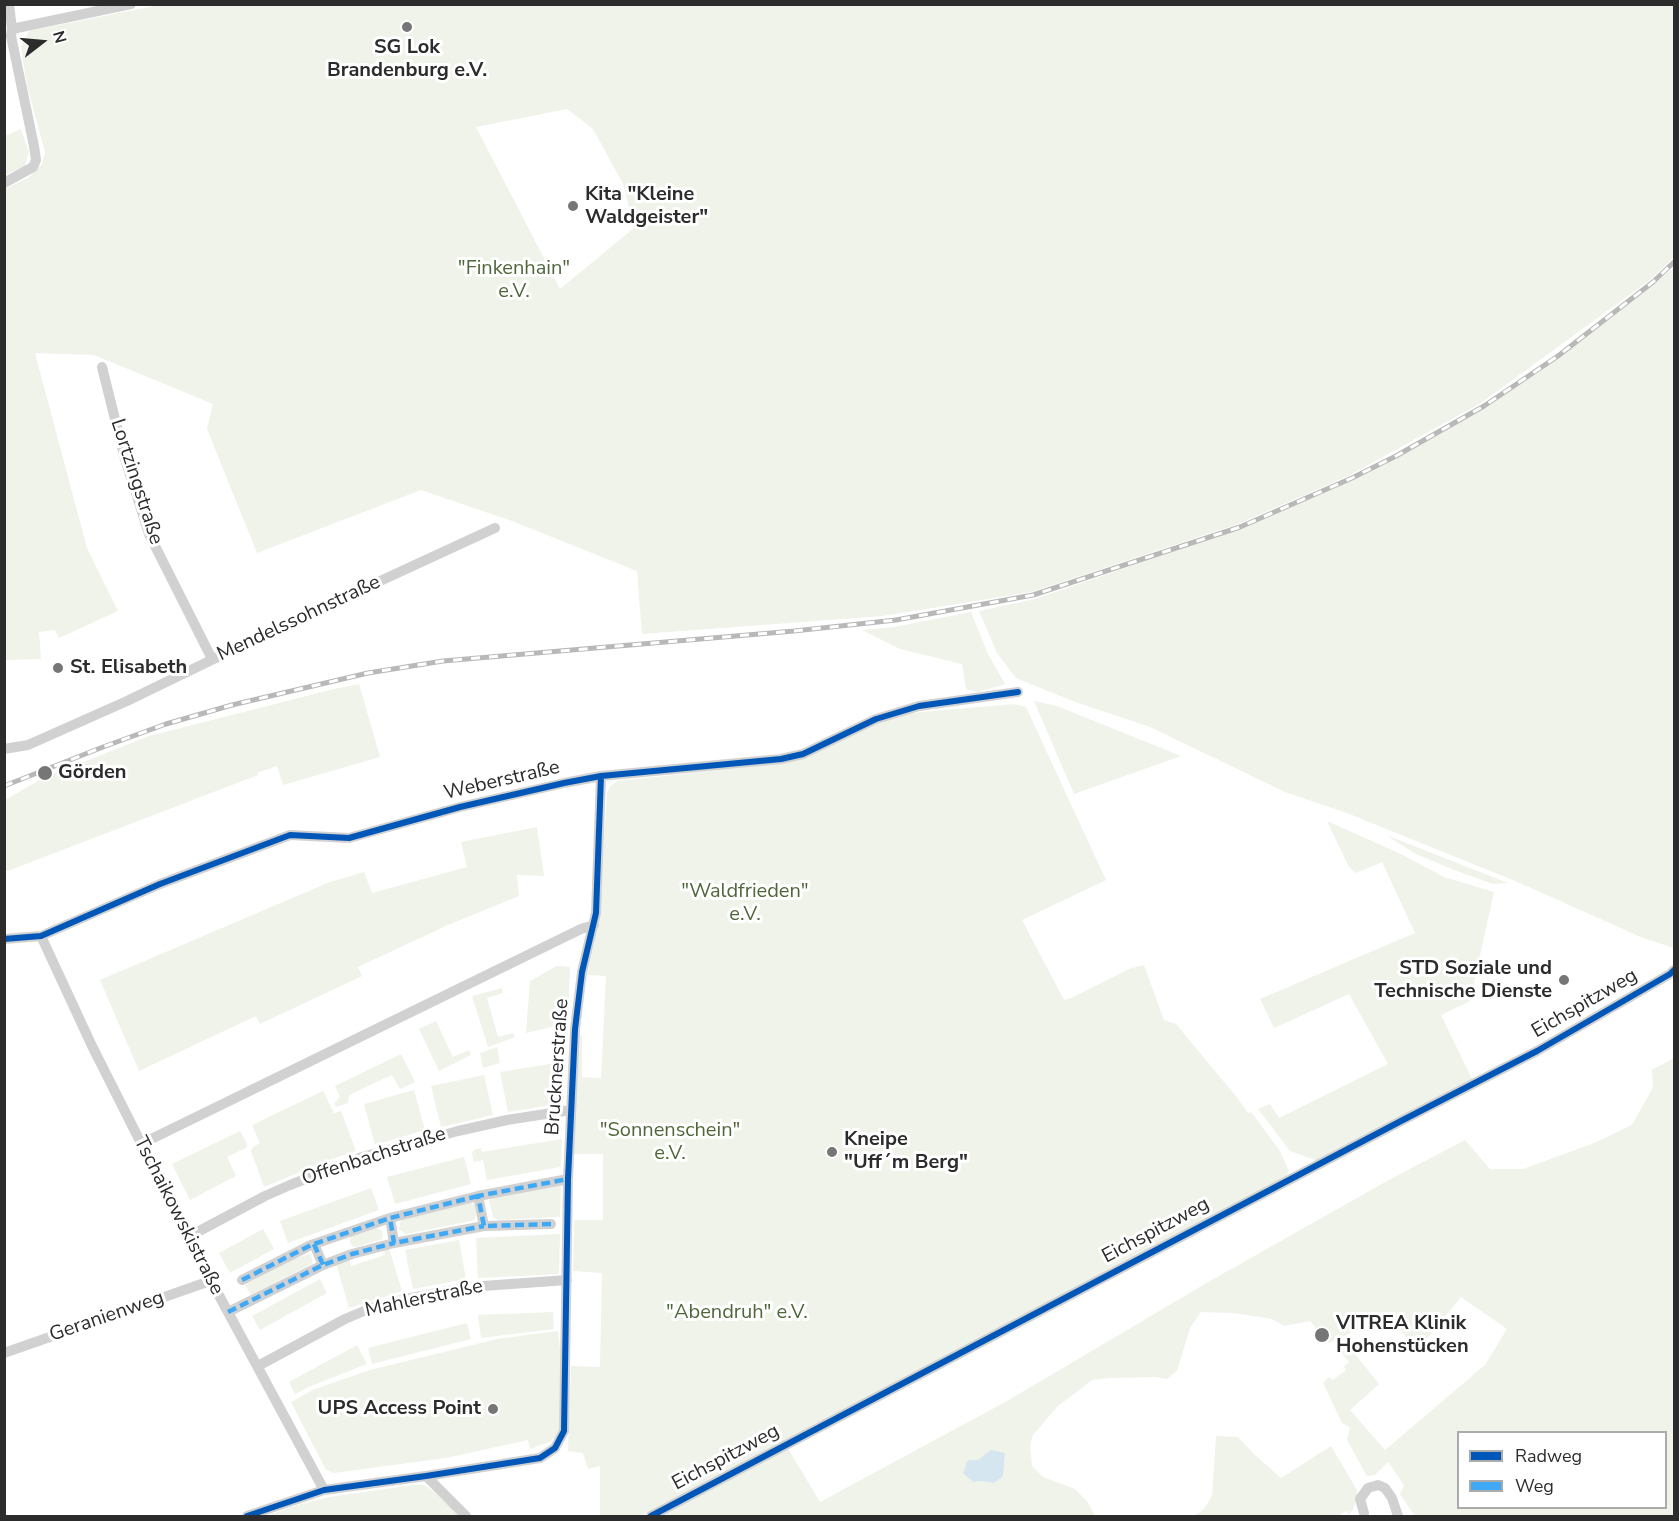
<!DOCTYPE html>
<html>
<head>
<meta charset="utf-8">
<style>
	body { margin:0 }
	#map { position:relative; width:1679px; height:1521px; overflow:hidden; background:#fff; font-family:"Nunito Sans",sans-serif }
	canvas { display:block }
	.frame { position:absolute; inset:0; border:6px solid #2c2c2c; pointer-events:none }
	.legend { position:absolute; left:1457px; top:1431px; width:210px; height:78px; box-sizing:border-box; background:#fff; border:2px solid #ababab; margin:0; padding:8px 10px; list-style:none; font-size:18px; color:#2c2c2c }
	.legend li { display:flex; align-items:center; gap:12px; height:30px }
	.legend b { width:30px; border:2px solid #ababab }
	.north { position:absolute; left:12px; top:12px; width:60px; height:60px; -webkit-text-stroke:4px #fff; paint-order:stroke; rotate:74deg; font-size:16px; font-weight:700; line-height:24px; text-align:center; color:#2c2c2c }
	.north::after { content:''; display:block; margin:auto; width:21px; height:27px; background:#2c2c2c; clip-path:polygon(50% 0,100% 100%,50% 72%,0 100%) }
</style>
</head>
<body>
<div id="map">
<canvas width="1679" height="1521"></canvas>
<div class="frame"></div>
<ul class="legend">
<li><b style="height:8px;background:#0057b8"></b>Radweg</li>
<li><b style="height:8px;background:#3fa9f5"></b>Weg</li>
</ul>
<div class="north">N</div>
</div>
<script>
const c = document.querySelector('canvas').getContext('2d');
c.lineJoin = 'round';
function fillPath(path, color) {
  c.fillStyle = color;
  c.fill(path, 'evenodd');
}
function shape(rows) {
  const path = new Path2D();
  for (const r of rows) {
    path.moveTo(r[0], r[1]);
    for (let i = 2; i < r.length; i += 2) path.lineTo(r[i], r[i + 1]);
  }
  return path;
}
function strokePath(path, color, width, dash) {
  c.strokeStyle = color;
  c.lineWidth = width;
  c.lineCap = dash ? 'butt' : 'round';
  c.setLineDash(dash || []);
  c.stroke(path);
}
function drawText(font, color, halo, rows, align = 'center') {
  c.font = font + ' "Nunito Sans",sans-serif';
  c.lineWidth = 6;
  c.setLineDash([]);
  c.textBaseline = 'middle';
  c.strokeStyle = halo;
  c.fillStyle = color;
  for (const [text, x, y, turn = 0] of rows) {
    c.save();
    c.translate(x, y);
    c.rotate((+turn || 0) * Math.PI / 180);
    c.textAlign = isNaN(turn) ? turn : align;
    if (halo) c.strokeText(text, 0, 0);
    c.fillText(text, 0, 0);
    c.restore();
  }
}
fillPath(shape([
	[164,4,1674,5,1674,257,1651,279,1481,403,1348,476,1238,524,1031,592,883,616,642,634,637,571,512,521,421,490,257,553,207,429,213,404,94,355,35,353,87,548,118,611,59,638,55,630,39,632,41,659,5,660,5,189,28,178,42,164,45,152,27,86,21,47,29,31],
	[567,109,593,129,623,184,634,228,560,289,476,127],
	[21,129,29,152,25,166,5,175,5,136],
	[1674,267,1674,948,1643,938,1515,881,1347,813,1285,792,1150,727,1075,702,1016,678,997,653,979,611,1035,599,1242,528,1353,479,1398,457,1486,407,1562,356,1658,281],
	[971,612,988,654,1005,684,978,692,966,689,962,664,900,649,862,630,894,627],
	[359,684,380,757,283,785,277,766,257,773,258,775,5,872,5,800,43,778,149,736,334,689],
	[1034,701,1057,706,1181,756,1074,794],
	[1014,704,1026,707,1106,880,1022,920,1064,1000,1071,998,1129,969,1144,965,1164,1020,1176,1024,1235,1095,1248,1113,1251,1112,1280,1151,1289,1171,1285,1178,641,1516,600,1516,600,1466,588,1469,583,1453,568,1451,571,1366,600,1367,602,1273,573,1271,574,1220,603,1220,603,1154,573,1154,580,1036,582,1034,582,1077,601,1078,606,976,587,975,600,918,601,882,607,794,610,786,618,781,777,764,876,719,921,712],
	[1327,821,1401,854,1444,877,1494,892,1470,1001,1441,1015,1473,1081,1318,1161,1290,1151,1258,1109,1270,1104,1279,1118,1388,1064,1349,994,1274,1028,1260,999,1415,933,1382,862,1356,873,1349,867],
	[537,827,544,876,517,875,519,896,448,925,358,967,362,976,260,1024,256,1016,139,1071,100,980,330,882,364,872,372,893,467,867,461,842],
	[1386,835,1508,883,1493,884,1454,870,1414,853],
	[557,966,570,967,568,1023,526,1033,530,981],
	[502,988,503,993,487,998,498,1037,513,1033,515,1037,488,1047,472,996],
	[436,1021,453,1057,469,1050,471,1055,439,1071,419,1029],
	[497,1047,500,1063,483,1068,480,1053],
	[401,1054,415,1082,400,1089,392,1075,353,1093,349,1096,348,1103,336,1107,334,1103,340,1097,335,1086],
	[1674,1058,1674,1516,1415,1516,1400,1494,1404,1485,1388,1462,1375,1475,1367,1476,1347,1440,1350,1427,1342,1423,1323,1383,1329,1377,1333,1380,1346,1370,1344,1367,1349,1362,1336,1346,1343,1339,1379,1384,1350,1410,1385,1450,1485,1365,1507,1329,1461,1297,1417,1351,1389,1315,1329,1343,1310,1321,1284,1326,1272,1319,1234,1313,1201,1312,1190,1328,1177,1371,1167,1379,1156,1377,1110,1378,1092,1380,1057,1407,1033,1435,1030,1446,1032,1466,1043,1477,1075,1489,1087,1501,1095,1516,657,1516,787,1447,820,1502,1007,1401,1210,1281,1387,1181,1465,1140,1490,1169,1523,1169,1594,1143,1632,1125,1653,1087,1652,1070],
	[1458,1432,1666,1432,1666,1508,1458,1508],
	[1005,1453,1004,1466,994,1483,981,1481,968,1460,978,1460],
	[556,1063,557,1082,559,1090,564,1097,563,1103,508,1112,500,1072],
	[484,1075,493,1115,441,1127,431,1086],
	[414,1090,425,1130,375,1145,364,1104],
	[323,1091,334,1113,341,1111,356,1151,329,1160,264,1187,251,1151,253,1147,260,1143,252,1125],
	[240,1131,247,1144,246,1148,227,1157,236,1176,190,1200,172,1164],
	[562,1139,561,1167,487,1180,483,1160,474,1162,472,1153,474,1150,481,1148,482,1152],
	[464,1157,471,1184,395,1204,387,1177],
	[561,1185,560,1217,498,1220,493,1217,489,1201,491,1198],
	[371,1188,379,1210,288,1243,280,1221],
	[469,1202,474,1204,477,1212,475,1219,471,1221,406,1234,399,1230,400,1223,402,1219],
	[376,1228,382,1231,383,1235,382,1239,356,1247,352,1246,350,1242,351,1236],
	[263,1229,274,1249,230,1273,219,1253],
	[560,1234,559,1274,478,1278,476,1238],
	[459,1240,466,1279,413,1289,405,1250],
	[389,1248,402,1291,349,1308,336,1263,349,1259,351,1266,385,1255,384,1250],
	[309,1254,312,1258,312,1264,251,1295,245,1285,293,1259],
	[320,1279,327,1293,260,1330,252,1316],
	[553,1312,554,1329,481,1338,478,1315],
	[467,1323,471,1339,372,1364,368,1348],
	[558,1331,561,1358,560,1433,551,1441,530,1449,528,1440,446,1458,333,1473,326,1470,291,1402,315,1389,370,1370,497,1339],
	[357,1345,367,1364,311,1386,295,1394,289,1382],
	[1216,1436,1238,1437,1255,1455,1281,1478,1331,1446,1357,1490,1357,1500,1352,1511,1349,1514,1346,1511,1338,1516,1194,1516,1204,1509,1212,1496],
	[413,1485,424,1485,433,1491,461,1516,266,1516,301,1504,330,1497]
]), '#eff3ea');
fillPath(shape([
	[991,1450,1005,1453,1003,1476,994,1483,981,1481,973,1482,963,1473,968,1460,978,1460]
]), '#d6e6f1');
strokePath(shape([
	[12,29,131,4],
	[4,183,33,167,36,160,34,146,11,36,12,29,9,4],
	[102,367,125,459,149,534,212,659],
	[4,749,28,745,127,701,261,636,495,528],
	[41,936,92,1046,202,1264,324,1490],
	[4,939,41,936,160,884,290,835,349,838,460,807,564,783,601,776,781,759,803,754,876,719,919,706,1018,692],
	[141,1144,581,929,594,925],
	[478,1196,390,1218,394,1243,484,1226],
	[551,1224,484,1226,478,1196,568,1179],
	[188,1237,265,1196,290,1185,362,1157,458,1131,507,1120,571,1110],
	[314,1244,323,1265],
	[242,1280,311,1245,390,1218],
	[228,1312,323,1265,352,1254,394,1243],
	[4,1353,210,1281],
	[258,1366,345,1319,371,1308,405,1299,469,1287,567,1280],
	[426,1476,466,1516],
	[1364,1513,1360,1499,1368,1488,1378,1485,1385,1488,1392,1498,1398,1516],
	[247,1516,324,1490,426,1476,540,1458,555,1448,564,1431,568,1179,575,1029,582,972,596,913,601,776],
	[651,1516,1401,1121,1537,1051,1670,974,1674,970]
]), '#d1d1d1', 10);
const rail = shape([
	[4,786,103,747,166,724,232,705,368,673,443,661,794,631,896,620,1033,595,1240,527,1352,478,1396,456,1484,406,1558,356,1653,282,1674,262]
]);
strokePath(rail, '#b8b8b8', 5);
strokePath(rail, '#fff', 3, [9]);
strokePath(shape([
	[478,1196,390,1218,394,1243,484,1226],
	[551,1224,484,1226,478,1196,568,1179],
	[314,1244,323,1265],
	[242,1280,311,1245,390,1218],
	[228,1312,323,1265,352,1254,394,1243]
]), '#3fa9f5', 4.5, [9, 4.5]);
strokePath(shape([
	[4,939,41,936,160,884,290,835,349,838,460,807,564,783,601,776,781,759,803,754,876,719,919,706,1018,692],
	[247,1516,324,1490,426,1476,540,1458,555,1448,564,1431,568,1179,575,1029,582,972,596,913,601,776],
	[651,1516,1401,1121,1537,1051,1670,974,1674,970]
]), '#0057b8', 6);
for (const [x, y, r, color] of [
	[407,27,6,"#767676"],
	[573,206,6,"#767676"],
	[58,668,6,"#767676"],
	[45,773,8,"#767676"],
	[1564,980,6,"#767676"],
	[832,1152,6,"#767676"],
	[1322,1335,8,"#767676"],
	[493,1409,6,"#767676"]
]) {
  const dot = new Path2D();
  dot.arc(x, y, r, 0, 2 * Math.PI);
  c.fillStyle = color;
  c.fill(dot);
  strokePath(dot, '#fff', 2);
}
drawText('bold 20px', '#2c2c2c', '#fff', [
	["SG Lok",407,48,"center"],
	["Brandenburg e.V.",407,71,"center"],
	["Kita \"Kleine",585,195],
	["Waldgeister\"",585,218],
	["St. Elisabeth",70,668],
	["Görden",58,773],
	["STD Soziale und",1552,969,"right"],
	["Technische Dienste",1552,992,"right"],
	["Kneipe",844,1140],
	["\"Uff´m Berg\"",844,1163],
	["VITREA Klinik",1336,1324],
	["Hohenstücken",1336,1347],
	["UPS Access Point",481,1409,"right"]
], 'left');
drawText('20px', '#4f6739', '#fff', [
	["\"Finkenhain\"",514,269],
	["e.V.",514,292],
	["\"Waldfrieden\"",745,892],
	["e.V.",745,915],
	["\"Sonnenschein\"",670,1131],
	["e.V.",670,1154],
	["\"Abendruh\" e.V.",737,1313]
]);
drawText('20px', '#2c2c2c', '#fff', [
	["Lortzingstraße",136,482,72],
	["Mendelssohnstraße",299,619,-25],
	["Weberstraße",502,781,-13],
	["Eichspitzweg",1585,1004,-30],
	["Brucknerstraße",558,1067,-86],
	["Offenbachstraße",374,1157,-18],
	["Tschaikowskistraße",178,1216,63],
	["Eichspitzweg",1156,1231,-28],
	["Mahlerstraße",424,1299,-12],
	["Geranienweg",107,1317,-19],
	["Eichspitzweg",726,1458,-28]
]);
</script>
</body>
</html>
